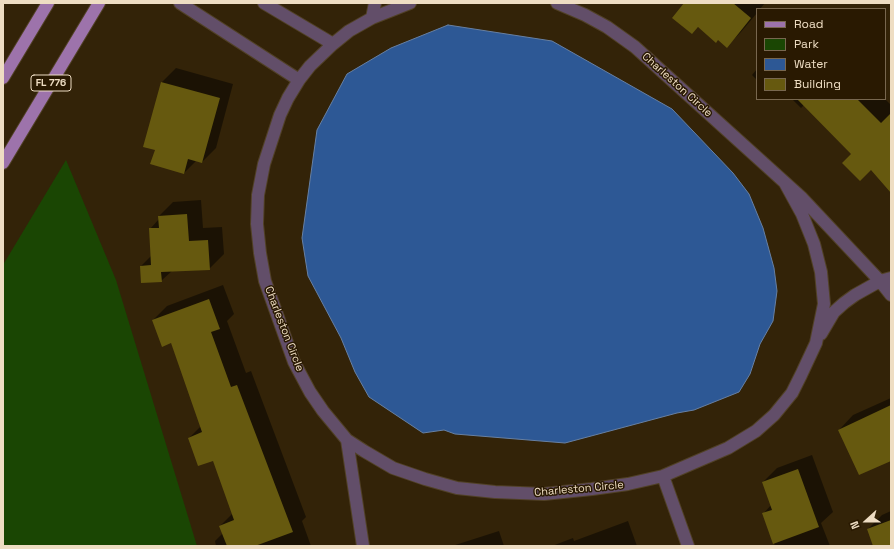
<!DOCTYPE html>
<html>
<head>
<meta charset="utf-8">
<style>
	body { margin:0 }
	#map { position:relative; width:894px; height:549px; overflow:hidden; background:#332308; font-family:"Space Grotesk",sans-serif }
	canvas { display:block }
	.frame { position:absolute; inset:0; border:4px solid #eeddc3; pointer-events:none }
	.legend { position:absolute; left:756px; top:8px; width:130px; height:92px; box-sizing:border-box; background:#291901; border:1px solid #78674f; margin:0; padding:5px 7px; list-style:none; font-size:12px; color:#eeddc3 }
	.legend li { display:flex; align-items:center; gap:8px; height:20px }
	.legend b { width:20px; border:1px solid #78674f }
	.north { position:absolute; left:846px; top:501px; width:40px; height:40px; -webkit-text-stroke:3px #291901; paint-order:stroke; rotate:249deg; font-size:11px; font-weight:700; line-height:16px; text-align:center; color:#eeddc3 }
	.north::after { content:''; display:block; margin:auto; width:14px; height:18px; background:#eeddc3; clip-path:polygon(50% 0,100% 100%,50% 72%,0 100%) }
</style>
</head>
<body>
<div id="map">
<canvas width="894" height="549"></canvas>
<div class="frame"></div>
<ul class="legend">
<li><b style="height:5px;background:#9d73ab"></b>Road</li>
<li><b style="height:11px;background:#1a4603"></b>Park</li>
<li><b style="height:11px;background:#2d5895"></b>Water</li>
<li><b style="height:11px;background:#66590f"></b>Building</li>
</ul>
<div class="north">N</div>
</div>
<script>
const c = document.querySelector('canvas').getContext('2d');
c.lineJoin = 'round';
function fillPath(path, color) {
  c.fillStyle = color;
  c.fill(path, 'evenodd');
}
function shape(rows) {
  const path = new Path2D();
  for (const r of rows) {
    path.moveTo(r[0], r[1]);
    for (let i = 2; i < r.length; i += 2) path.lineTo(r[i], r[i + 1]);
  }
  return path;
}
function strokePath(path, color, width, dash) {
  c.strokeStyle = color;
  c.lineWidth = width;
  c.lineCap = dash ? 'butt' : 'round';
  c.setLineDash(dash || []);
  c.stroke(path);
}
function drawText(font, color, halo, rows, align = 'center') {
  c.font = font + ' "Space Grotesk",sans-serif';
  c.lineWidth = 3;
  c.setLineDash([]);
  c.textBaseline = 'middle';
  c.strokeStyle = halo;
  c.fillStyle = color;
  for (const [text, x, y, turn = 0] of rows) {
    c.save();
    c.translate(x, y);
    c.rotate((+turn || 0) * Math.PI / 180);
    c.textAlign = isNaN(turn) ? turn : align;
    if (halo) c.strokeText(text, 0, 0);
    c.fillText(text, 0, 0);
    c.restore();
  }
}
fillPath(shape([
	[66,160,116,280,197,546,3,546,3,265]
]), '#1a4603');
const water = shape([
	[448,25,552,41,672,109,733,173,749,194,763,228,774,268,777,291,773,321,760,344,750,374,739,392,694,410,677,413,565,443,455,434,444,430,423,433,369,397,355,372,341,338,308,276,302,238,317,130,347,74,391,48,448,25]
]);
fillPath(water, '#2d5895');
strokePath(water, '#6780a3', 1);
fillPath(shape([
	[686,3,765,3,760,9,757,9,757,13,741,32,727,46,718,39,698,27,692,33],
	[176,68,233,84,216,148,202,162,196,161,184,173,156,149,144,146,162,82],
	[757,69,757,80,752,75],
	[792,99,885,99,891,105,891,191,871,168,852,154,804,105,801,108],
	[201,200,203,228,222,227,224,254,209,269,172,271,161,281,141,266,151,256,150,229,159,219,159,216,173,202],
	[223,285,234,314,227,321,246,373,251,371,306,517,302,521,311,546,216,546,215,541,223,533,220,526,233,513,213,460,189,438,201,426,171,342,153,320,167,306],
	[891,398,891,460,839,430,853,415],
	[812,455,833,512,821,523,830,546,775,546,763,514,771,505,763,482,777,468],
	[891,511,891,546,874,546,868,529,882,515],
	[628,521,637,546,552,546,573,538,574,541],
	[499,531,504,546,452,546]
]), '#0007');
fillPath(shape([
	[684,3,733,3,751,18,727,48,718,40,716,43,698,27,692,34,672,18],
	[161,82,220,98,202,163,188,159,184,174,150,164,155,150,143,147],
	[797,99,857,99,881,123,891,113,891,193,871,170,860,181,842,163,851,154],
	[187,214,189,241,208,240,210,270,161,272,162,282,141,283,140,266,151,265,149,228,159,228,158,216],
	[209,299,220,329,211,332,231,387,237,385,293,532,255,546,227,546,219,526,234,520,213,461,198,466,188,438,202,432,171,343,162,347,152,320],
	[891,405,891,461,859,475,838,430],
	[798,469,819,527,773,544,762,513,772,510,762,482],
	[891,520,891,546,873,546,867,529]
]), '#66590f');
const minor = shape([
	[180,3,299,80],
	[264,3,333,44],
	[410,3,372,18,349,31,333,44,310,66,299,80,288,98,280,115,264,164,258,195,257,224,260,253,265,281,294,362,310,392,323,411,347,440,364,451,393,468,425,479,457,488,495,492,544,494,592,489,628,484,663,476,728,448,756,431,774,415,792,393,801,375,816,343,824,304,821,272,814,244,802,214,785,183],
	[557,3,585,15,607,27,635,47,802,198,880,281,891,295],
	[372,18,375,3],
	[821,334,834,312,844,303,855,295,880,281,891,278],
	[347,440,363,546],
	[663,476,688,546]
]);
const major = shape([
	[3,78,48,3],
	[3,163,99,3]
]);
strokePath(minor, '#514126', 14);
strokePath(major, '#514126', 14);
strokePath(minor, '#624e69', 12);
strokePath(major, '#9d73ab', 12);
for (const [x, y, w] of [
	[51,83,40]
]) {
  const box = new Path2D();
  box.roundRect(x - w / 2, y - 8, w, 16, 3);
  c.fillStyle = '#291901';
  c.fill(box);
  strokePath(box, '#eeddc3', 1);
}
drawText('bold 10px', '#eeddc3', null, [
	["FL 776",51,83]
]);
drawText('11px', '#eeddc3', '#291901', [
	["Charleston Circle",677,85,42],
	["Charleston Circle",284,329,69],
	["Charleston Circle",579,489,-5]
]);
</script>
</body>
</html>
